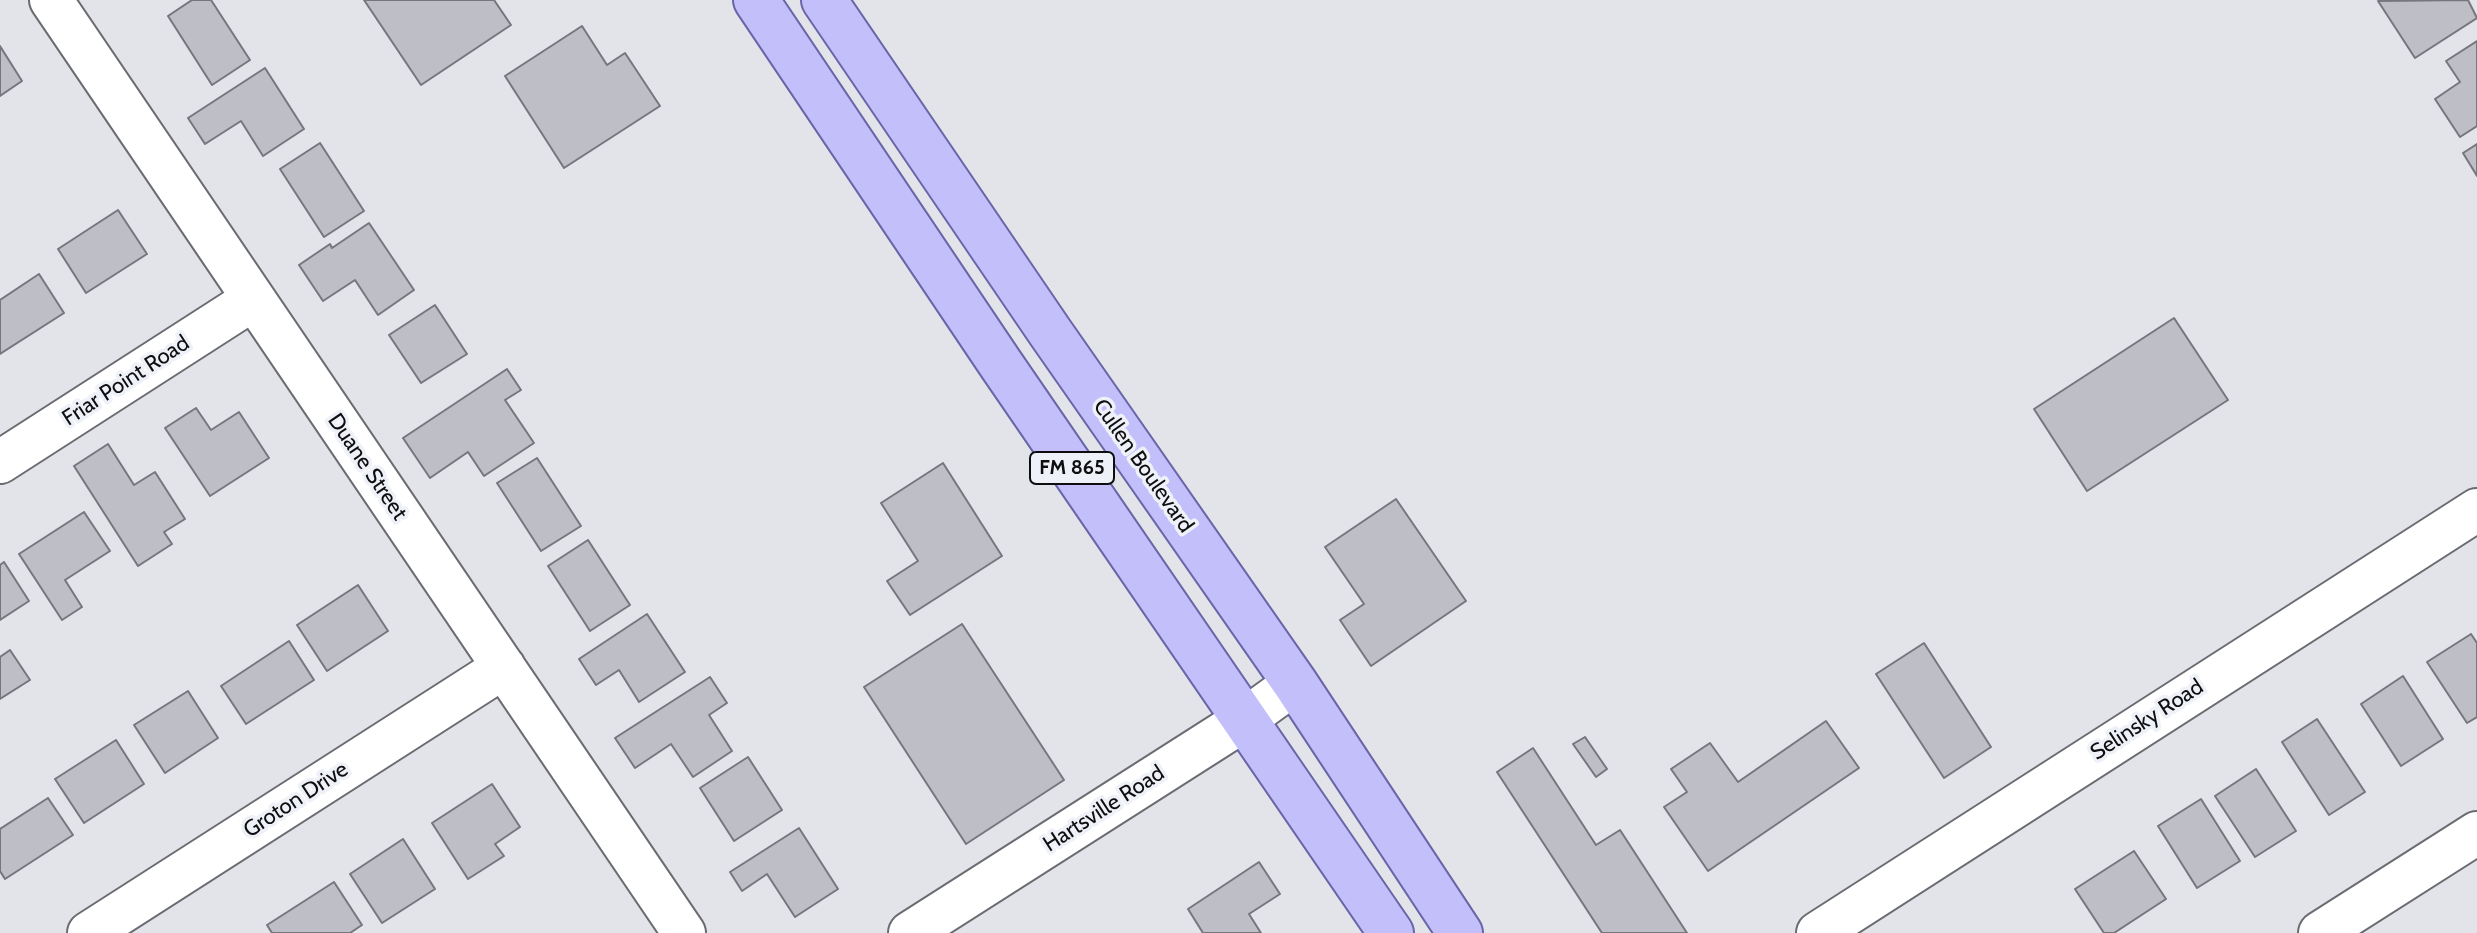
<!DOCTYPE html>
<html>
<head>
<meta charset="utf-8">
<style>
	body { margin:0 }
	canvas { display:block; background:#e2e4ea }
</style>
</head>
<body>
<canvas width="2477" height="933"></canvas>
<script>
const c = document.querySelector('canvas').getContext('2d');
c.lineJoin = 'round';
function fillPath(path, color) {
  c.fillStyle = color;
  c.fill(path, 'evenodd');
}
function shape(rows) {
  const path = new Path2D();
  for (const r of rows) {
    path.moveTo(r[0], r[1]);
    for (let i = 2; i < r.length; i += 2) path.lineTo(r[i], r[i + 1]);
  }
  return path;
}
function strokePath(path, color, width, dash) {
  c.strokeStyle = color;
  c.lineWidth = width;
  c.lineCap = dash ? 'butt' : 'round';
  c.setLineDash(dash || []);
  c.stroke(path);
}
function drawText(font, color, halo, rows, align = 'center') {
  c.font = font + ' Cabin,sans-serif';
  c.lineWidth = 7;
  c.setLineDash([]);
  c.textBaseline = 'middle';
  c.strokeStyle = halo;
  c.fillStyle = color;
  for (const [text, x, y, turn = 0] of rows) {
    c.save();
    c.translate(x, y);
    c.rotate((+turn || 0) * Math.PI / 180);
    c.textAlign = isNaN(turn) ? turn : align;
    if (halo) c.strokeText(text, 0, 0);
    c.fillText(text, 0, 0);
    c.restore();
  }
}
const building = shape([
	[192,0,211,0,250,60,212,85,168,16,192,0],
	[364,0,494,0,511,25,421,85,364,0],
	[2468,0,2477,18,2415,58,2378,1,2468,0],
	[582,26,607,65,625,53,660,106,564,168,505,76,582,26],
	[2477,41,2477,126,2460,137,2435,99,2460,82,2446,61,2477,41],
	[0,46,22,81,0,96,0,46],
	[265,68,304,129,263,156,241,121,205,144,188,118,265,68],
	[320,143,364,211,324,237,280,169,320,143],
	[2477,144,2477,176,2463,153,2477,144],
	[118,210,147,254,86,293,58,249,118,210],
	[369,223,414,290,378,315,355,280,323,301,299,265,330,244,332,248,369,223],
	[39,274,64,313,0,354,0,300,39,274],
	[435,305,467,354,421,383,389,335,435,305],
	[2174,318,2228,400,2087,491,2034,409,2174,318],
	[507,369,521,390,505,400,534,443,484,476,468,452,430,478,403,438,507,369],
	[196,408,211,430,239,412,269,458,210,496,165,428,196,408],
	[108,444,134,485,155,472,185,519,164,532,172,544,138,566,74,466,108,444],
	[537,458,581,526,541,551,497,483,537,458],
	[943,463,1002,556,910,615,887,581,918,561,881,503,943,463],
	[1396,499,1466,601,1371,666,1340,620,1364,604,1325,547,1396,499],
	[84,512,110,551,65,580,82,607,62,620,19,554,84,512],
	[588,540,630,605,590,631,548,566,588,540],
	[4,562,29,601,0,620,0,565,4,562],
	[358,585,388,631,327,671,297,625,358,585],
	[647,614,685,672,639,702,619,670,596,685,579,659,647,614],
	[962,624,1064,780,966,844,864,687,962,624],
	[2471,634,2477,643,2477,717,2467,723,2427,662,2471,634],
	[289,641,314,680,246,724,221,686,289,641],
	[1924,643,1991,747,1944,778,1876,674,1924,643],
	[10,650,30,680,0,699,0,657,10,650],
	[2403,676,2443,739,2401,766,2361,704,2403,676],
	[710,677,727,703,709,715,732,751,693,777,671,744,635,768,615,738,710,677],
	[188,691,218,738,165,773,134,725,188,691],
	[2317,719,2365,792,2329,815,2282,742,2317,719],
	[1826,721,1859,768,1708,871,1664,807,1687,792,1671,769,1710,743,1738,782,1826,721],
	[1585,737,1607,769,1596,777,1573,744,1585,737],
	[116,740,144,784,84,823,55,779,116,740],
	[1533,748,1596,845,1620,830,1687,933,1602,933,1497,772,1533,748],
	[748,757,782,810,734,841,700,788,748,757],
	[2256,769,2296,831,2255,857,2215,796,2256,769],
	[492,784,520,827,495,844,504,856,468,879,432,823,492,784],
	[48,798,73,835,5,879,0,871,0,829,48,798],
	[2201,799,2240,861,2197,888,2158,826,2201,799],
	[799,828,838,889,795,917,767,874,742,891,730,872,799,828],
	[403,839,435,889,382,923,350,874,403,839],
	[2134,851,2166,899,2114,933,2104,933,2075,889,2134,851],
	[1259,862,1280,894,1249,914,1261,933,1203,933,1188,909,1259,862],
	[334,882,362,925,350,933,272,933,267,925,334,882]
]);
fillPath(building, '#bebfc6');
strokePath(building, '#75777d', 2);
const minor = shape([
	[51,0,684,933],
	[0,462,252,300],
	[89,933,504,667],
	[910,933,1244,720,1295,683],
	[1818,933,2477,510],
	[2320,933,2477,833]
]);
const primary = shape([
	[756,0,1000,363,1391,933],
	[824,0,1050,332,1295,683,1460,933]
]);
strokePath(minor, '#6a6c72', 46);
strokePath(primary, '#6965a7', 48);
strokePath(minor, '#fff', 42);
strokePath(primary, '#c2bffb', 44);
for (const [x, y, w] of [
	[1072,468,84]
]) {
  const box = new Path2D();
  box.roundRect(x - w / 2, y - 16, w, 32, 6);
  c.fillStyle = '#eff1f8';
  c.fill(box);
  strokePath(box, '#0e0e10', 2);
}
drawText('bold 20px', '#0e0e10', null, [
	["FM 865",1072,468]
]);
drawText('22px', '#0e0e10', '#eff1f8', [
	["Friar Point Road",126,381,-33],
	["Cullen Boulevard",1143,466,55],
	["Duane Street",367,467,56],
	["Selinsky Road",2147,720,-33],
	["Groton Drive",296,800,-33],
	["Hartsville Road",1104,809,-33]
]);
</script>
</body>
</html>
